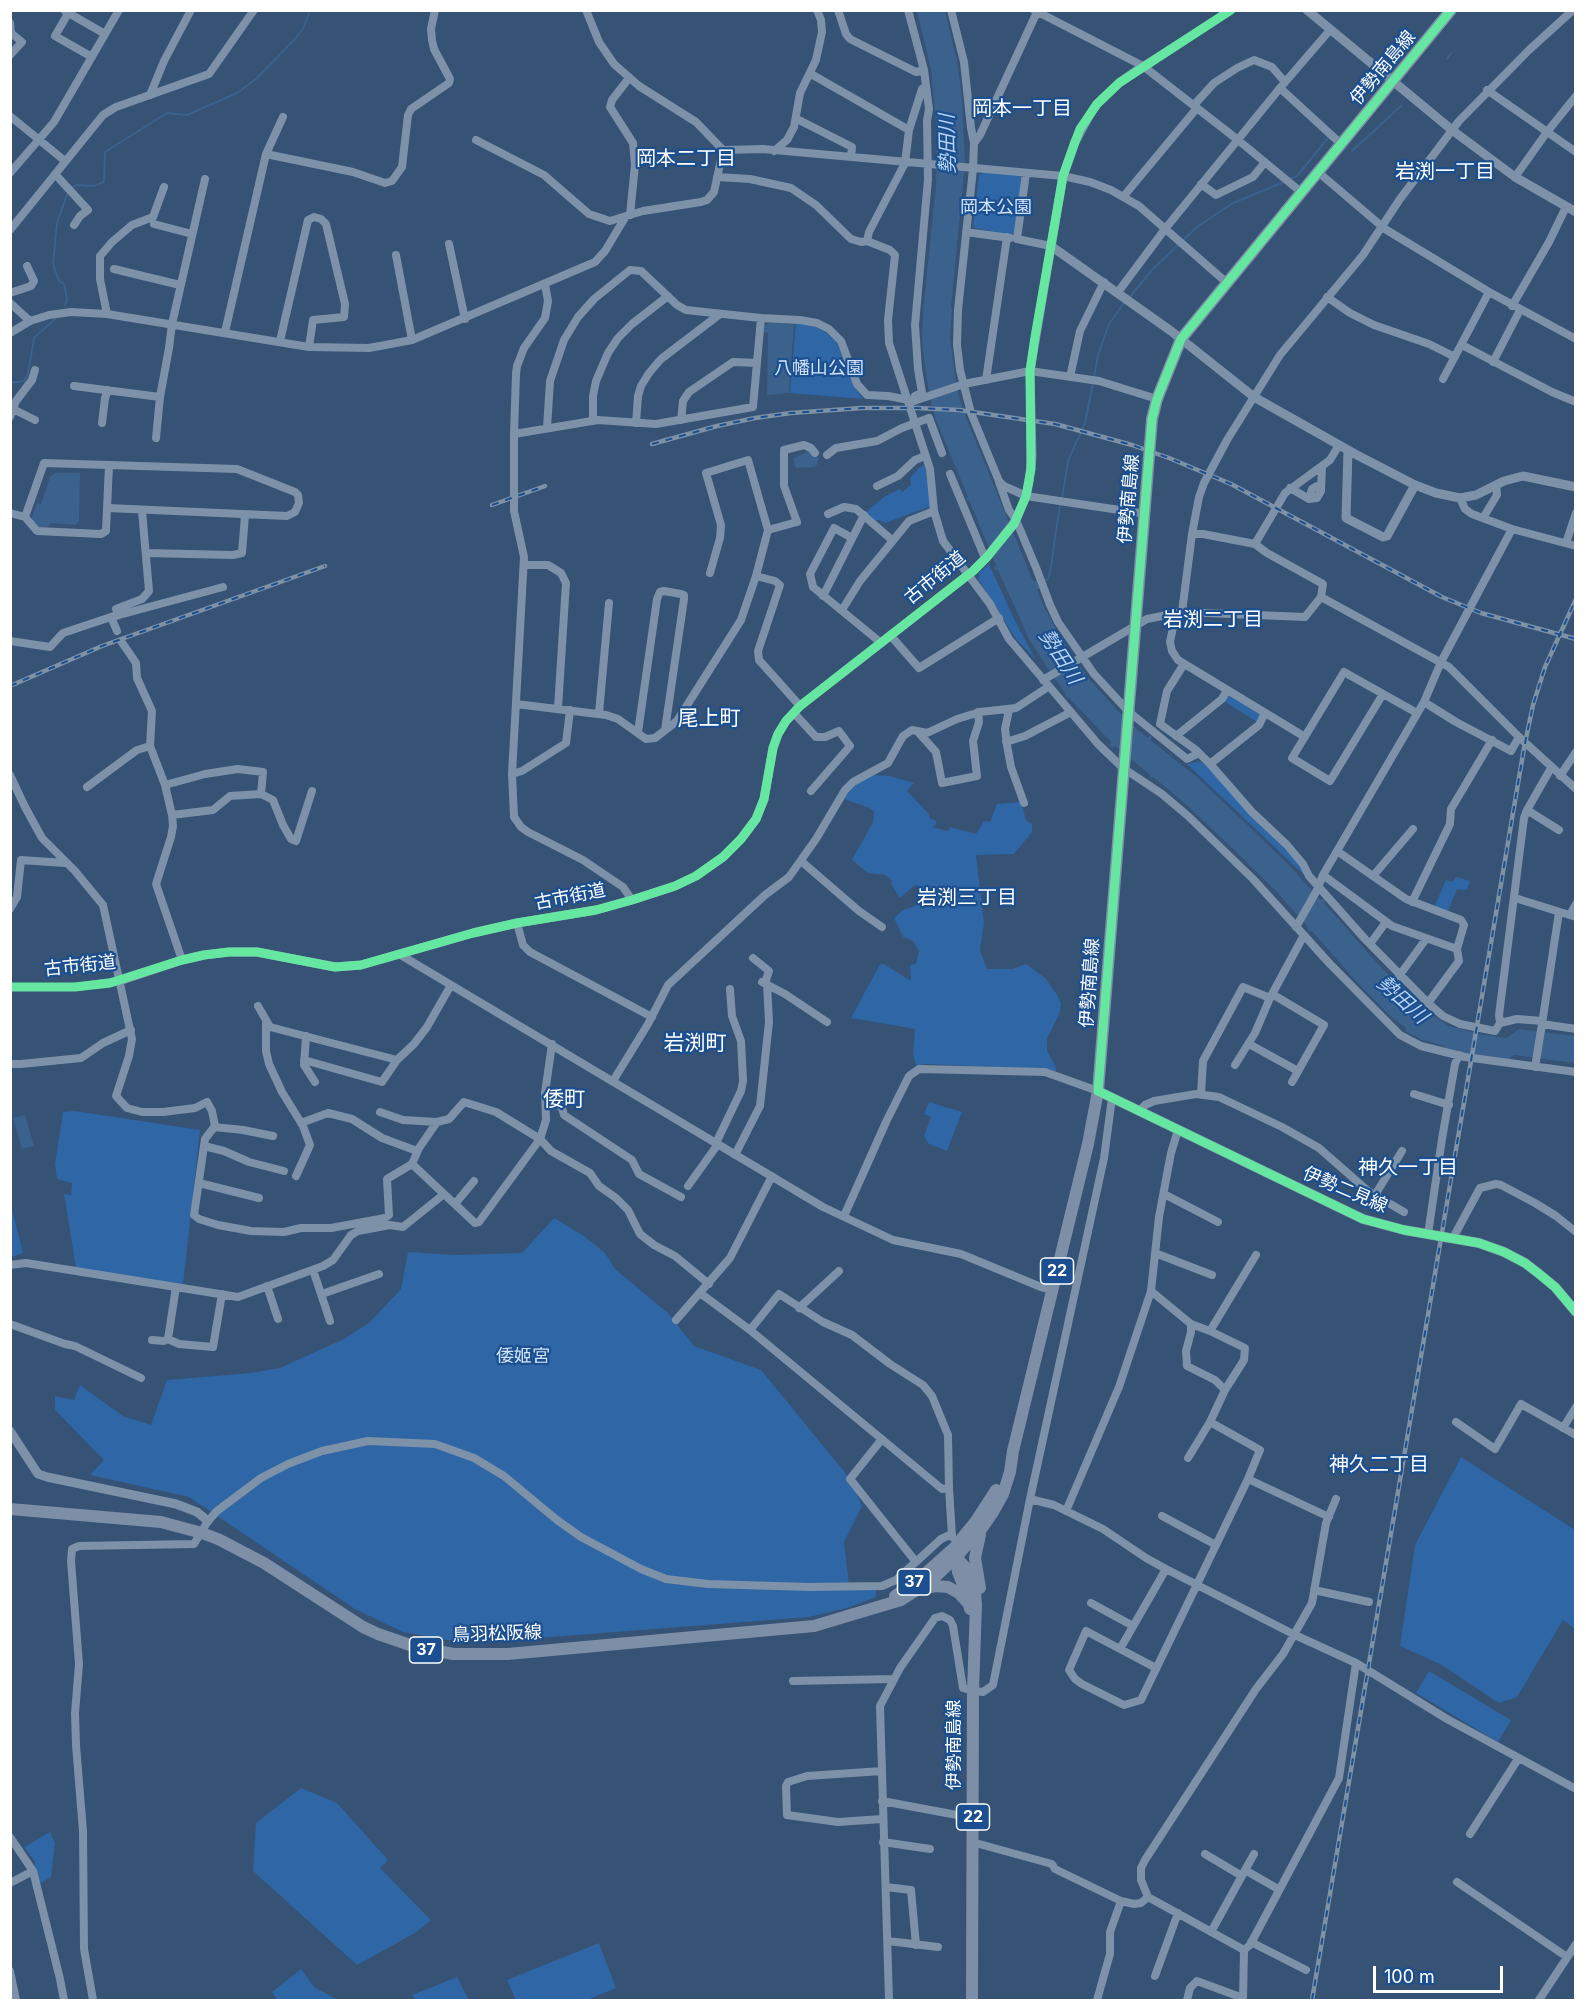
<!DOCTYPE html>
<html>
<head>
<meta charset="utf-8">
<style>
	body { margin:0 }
	#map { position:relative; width:1586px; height:2011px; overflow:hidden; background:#365274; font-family:Inter,sans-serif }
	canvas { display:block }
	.frame { position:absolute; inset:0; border:12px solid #fff; pointer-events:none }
	.scale { position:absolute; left:1373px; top:1966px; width:130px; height:27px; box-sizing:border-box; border:3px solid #fff; border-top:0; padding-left:8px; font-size:18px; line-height:21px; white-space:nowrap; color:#fff; -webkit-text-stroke:4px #1b4f8f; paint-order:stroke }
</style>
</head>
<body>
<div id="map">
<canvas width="1586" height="2011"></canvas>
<div class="frame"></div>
<div class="scale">100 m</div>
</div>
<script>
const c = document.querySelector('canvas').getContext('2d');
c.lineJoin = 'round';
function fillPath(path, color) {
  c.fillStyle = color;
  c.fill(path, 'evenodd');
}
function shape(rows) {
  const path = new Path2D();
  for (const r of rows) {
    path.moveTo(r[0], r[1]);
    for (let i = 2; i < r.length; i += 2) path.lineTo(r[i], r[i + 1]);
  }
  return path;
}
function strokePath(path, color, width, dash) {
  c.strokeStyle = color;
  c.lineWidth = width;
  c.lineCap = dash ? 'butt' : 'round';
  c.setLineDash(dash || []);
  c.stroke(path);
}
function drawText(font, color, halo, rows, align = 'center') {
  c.font = font + ' Inter,"Noto Sans JP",sans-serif';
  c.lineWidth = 4.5;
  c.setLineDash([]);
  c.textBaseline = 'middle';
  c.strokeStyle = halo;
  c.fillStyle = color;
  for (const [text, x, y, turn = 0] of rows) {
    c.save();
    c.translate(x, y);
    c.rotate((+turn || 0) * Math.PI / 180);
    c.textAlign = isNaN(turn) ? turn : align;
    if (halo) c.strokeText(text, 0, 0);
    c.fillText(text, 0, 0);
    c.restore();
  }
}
fillPath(shape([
	[983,172,1020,176,1022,178,1016,232,1013,235,975,228,973,226,979,175],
	[796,323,816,327,827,333,836,342,841,352,853,385,863,399,790,393],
	[925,465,931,506,885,523,879,520,874,521,865,513,885,496,900,489,902,492,911,485,910,478,919,468],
	[989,564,1015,621,1036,660,1016,639,978,579,979,573],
	[1228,695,1261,715,1257,722,1224,701],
	[1200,761,1212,770,1248,812,1299,863,1303,874,1187,764],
	[874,775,890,776,914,783,907,791,929,814,929,818,936,821,936,825,932,827,948,831,950,827,976,834,984,821,990,822,997,804,1021,802,1026,820,1032,824,1032,832,1014,854,976,855,984,923,980,950,987,969,1012,969,1026,964,1045,978,1056,993,1061,1003,1060,1012,1047,1039,1047,1051,1056,1067,1056,1071,1043,1069,925,1064,916,1066,913,1054,915,1029,851,1018,880,964,884,964,911,981,910,965,916,964,919,951,913,941,903,937,894,918,903,910,917,905,925,893,918,885,914,886,900,898,891,884,892,881,886,875,868,873,852,860,873,822,874,812,868,807,866,808,864,806,844,799,855,783],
	[1456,877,1470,881,1467,890,1457,889,1448,911,1434,907,1446,880,1453,882],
	[929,1102,962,1112,947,1151,929,1144,924,1136,931,1117,924,1114],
	[75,1111,200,1130,183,1285,76,1268,64,1194,71,1195,72,1183,57,1179,55,1164,63,1112],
	[10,1202,23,1253,11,1257,10,1257],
	[554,1218,584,1236,605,1253,615,1269,668,1313,694,1346,761,1370,843,1470,853,1485,862,1506,844,1542,849,1585,876,1584,876,1597,847,1608,809,1617,499,1641,447,1640,403,1632,355,1609,189,1497,90,1475,104,1460,55,1410,55,1396,74,1400,80,1385,123,1416,151,1425,167,1380,251,1373,280,1368,344,1339,369,1323,401,1289,408,1252,456,1255,522,1253],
	[1461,1457,1575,1530,1575,1629,1563,1620,1517,1697,1499,1703,1442,1665,1400,1646,1415,1545],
	[1429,1671,1511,1720,1498,1742,1416,1693],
	[301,1788,337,1803,388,1860,380,1868,431,1920,415,1933,357,1965,253,1871,256,1823],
	[50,1832,55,1843,51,1877,39,1884,34,1860,24,1847],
	[599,1943,616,1988,587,2000,516,2000,507,1980],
	[301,1969,314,1987,338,2000,278,2000,272,1992],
	[457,1977,469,2000,415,2000,412,1995]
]), '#2f66a5');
fillPath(shape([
	[917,11,945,11,956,57,958,59,957,60,962,98,965,164,951,307,952,308,950,338,957,390,967,420,1033,581,1037,581,1040,588,1037,590,1045,609,1064,643,1090,680,1118,711,1138,730,1148,738,1150,735,1152,737,1150,740,1197,777,1285,861,1321,900,1324,898,1326,900,1324,903,1377,963,1418,1004,1420,1002,1439,1020,1449,1026,1479,1034,1506,1038,1519,1029,1575,1036,1575,1063,1514,1055,1508,1060,1476,1056,1446,1049,1444,1046,1423,1040,1405,1031,1406,1028,1389,1015,1355,980,1312,931,1310,932,1307,929,1308,927,1277,892,1227,843,1180,799,1153,777,1151,778,1149,774,1115,746,1111,748,1109,745,1111,742,1068,697,1066,698,1066,694,1050,672,1029,639,998,570,995,570,994,567,996,566,988,546,969,500,967,501,966,498,968,497,936,420,929,394,922,342,923,311,936,186,937,135,935,132,937,132,931,70],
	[769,322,794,324,789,393,767,395,768,333,764,332,764,326],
	[808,451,813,456,817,455,819,459,817,461,818,464,814,467,796,468,793,459],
	[55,473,80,473,79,521,76,525,50,523,50,526,40,528,31,520,37,503,41,504,50,477],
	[25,1115,34,1146,22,1149,13,1118]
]), '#3b618d');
strokePath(shape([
	[1447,59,1451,53],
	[1352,151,1402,105],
	[1289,179,1297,176,1328,138],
	[71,188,77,185,94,186,104,182,105,152,167,113,187,115,237,93,256,79,296,38,304,27,310,10],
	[1128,299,1152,270,1197,227,1233,203,1284,182],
	[65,306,67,299,64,284,59,281,53,264,57,223,68,192],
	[1094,377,1098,355,1109,324,1124,303],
	[10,383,24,381,28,374,34,338,56,318],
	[1062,498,1068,461,1085,423,1093,383],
	[1044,581,1048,579,1050,573,1060,504]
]), '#3b618d', 2);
strokePath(shape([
	[70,10,55,36,92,57],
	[586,10,599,42,614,64,639,86,696,122,723,150,763,149,1063,176,1090,182,1111,190,1139,206,1226,282],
	[838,10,846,34,850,39,916,72,924,70],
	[908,10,924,70,929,109,927,121,928,179,915,325,918,369,922,393,915,396],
	[951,10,964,62,971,128,974,143],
	[1034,10,1143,66,1238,140,1301,192],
	[65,11,105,34],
	[1037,12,980,135,974,143,973,169,958,310,957,345,960,370,971,413,994,469,999,481,1004,486,1026,496,1146,514],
	[10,23,11,33,22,42,10,55],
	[1143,66,1231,10],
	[811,74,909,130],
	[629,78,612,100,610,107,633,143,635,165,630,215],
	[926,86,922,89,909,130,905,163,869,232,867,241,890,250,895,255,888,320,889,343,930,469,934,511,943,541,990,604,1009,639,1098,744,1123,768,1162,794,1188,816,1253,879,1330,964,1400,1035,1421,1046,1465,1057,1576,1072],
	[1280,88,1341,144],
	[1487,90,1576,152],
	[150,95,164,61,191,10],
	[1194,105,1214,83,1237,68,1254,60,1272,67,1285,82],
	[10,116,65,161],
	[283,117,266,154,353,172,385,183,392,181,402,167,408,115,411,109,449,83,450,79,434,49,432,40,431,29,435,10],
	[797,119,852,147,851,157],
	[476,140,544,175,589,214,610,221,626,216],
	[774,151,787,140,794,127,800,93,816,60,822,32,821,20,817,10],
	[1318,172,1385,229,1489,292,1576,339],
	[10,173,54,122,119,10],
	[1026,173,1017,239,1051,246],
	[55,174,88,210,80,216,74,225],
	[717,177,750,179,791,188,816,205,851,239,861,242,867,241],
	[1515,177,1547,132,1576,96],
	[1201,184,1216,195,1253,177,1265,162],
	[1123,197,1197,108],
	[154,224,192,234],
	[10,230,103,115,116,107,209,74,254,10],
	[966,232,1010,238],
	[449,244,465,319],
	[396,255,412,340],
	[114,269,180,285],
	[545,284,548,301,545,318,524,348,517,366,516,374,514,434,514,511,524,557,512,774,514,817,521,827,528,832,583,860,623,887,632,900],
	[1118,292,1165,229,1280,88,1330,30],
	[10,293,31,286,34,281,27,266],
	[1327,297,1350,313,1374,325,1429,344,1455,357],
	[10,303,30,321],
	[1512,306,1549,242,1566,207],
	[107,314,100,279,100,256,112,242,132,225,153,217,164,187],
	[761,318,800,320,817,323,829,329,841,341,857,384,867,395,888,396,914,401,964,384,1030,371,1099,381,1157,399],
	[225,332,266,154],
	[10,333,30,321,49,315,71,312,107,314,309,347,369,348,412,340,595,262,605,251,626,216,643,211,701,202,707,200,714,192,723,150],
	[280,341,308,220,314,217,321,219,326,224,345,304,344,317,313,320,309,347],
	[1462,345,1552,392,1576,402],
	[1493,362,1520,310],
	[1070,377,1080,331,1104,282],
	[1443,379,1489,292],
	[986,380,1007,237],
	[74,386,160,397],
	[13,409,35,420],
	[10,417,16,401,32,380,35,370],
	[681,420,683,401,689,392,733,362,757,363],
	[593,421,593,396,596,381,608,353,618,338,632,324,668,296],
	[102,423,105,398,108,390],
	[636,423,638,396,641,386,649,373,661,359,720,314],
	[514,434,598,420,656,424,753,407,761,318,686,310,677,305,641,271,630,270,594,299,578,317,564,340,550,381,547,428],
	[156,438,160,397,169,348,172,324,205,179],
	[827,455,836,448,877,441,902,428,929,418,942,453],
	[950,474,985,558],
	[999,482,1009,510,1016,520,1037,570,1050,605,1058,622,1094,674,1128,711,1187,759,1199,753],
	[877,486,898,476,915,460,925,456],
	[1290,488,1309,499,1317,498,1321,491,1322,467],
	[1460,498,1465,509,1472,514,1512,529,1576,546],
	[1309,499,1312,489,1317,486,1321,487],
	[10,513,25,517,37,531,101,534,106,531,109,465],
	[828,514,844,507,856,509,892,540],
	[25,517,44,463,237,469,295,492,298,495,299,503,295,512,287,516,108,508],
	[1483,518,1497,495,1496,485],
	[768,530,797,522,784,486,784,450,804,445,811,448,815,453],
	[1192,534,1203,534,1255,544,1285,493,1330,460,1339,445],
	[852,538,834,528,810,574,813,587,880,642],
	[1566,543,1576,513],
	[1255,544,1267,553,1323,584,1321,597],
	[146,553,233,555,242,553,245,515],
	[524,565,548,565,561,573,566,583,558,708],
	[756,576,775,581,780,585,758,651,759,660,800,706],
	[823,596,864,515],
	[842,610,860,581,909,521,934,511],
	[1182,612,1192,534,1199,497,1204,483,1227,440,1280,355,1363,255,1400,199,1459,121,1529,50,1573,10],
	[1176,613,1170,642,1172,651,1178,660,1305,737],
	[119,615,223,587],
	[111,617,119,615,116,609,142,599,149,591,142,511],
	[890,635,919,668,999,618],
	[10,641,50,647,63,633,111,617,117,631],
	[121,641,136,663,137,678,152,711,150,746,165,785,172,815,173,826,171,837,156,884,182,960],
	[1184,664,1167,691,1160,724,1196,750,1210,764,1252,812,1287,845,1303,864,1309,876,1365,939,1428,1003,1443,1016,1460,1024,1495,1031,1500,1023],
	[1043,680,1147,619,1182,612,1305,617,1321,597,1449,667,1519,737,1576,789],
	[1383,694,1330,781,1292,758,1344,672,1417,713],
	[1424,702,1456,722,1511,751,1519,737],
	[516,704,606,715,618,719,646,739,655,738,677,721,741,620,756,576,768,530,748,460,706,473,721,525,720,538,710,573],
	[1009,710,1005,729,1007,745,1011,767,1024,803],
	[599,713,609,603],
	[794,713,816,737,825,737,839,731,850,746,811,791],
	[638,732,657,599,660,592,664,591,681,594,684,595,684,599,665,730],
	[919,733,936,752,942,783,977,776,973,741,979,722,978,712],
	[1176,736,1222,699,1227,690],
	[1006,742,1025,736,1071,712],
	[1210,764,1259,725,1265,713],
	[512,774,522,771,566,743,570,710],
	[10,775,25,807,42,838,75,871,103,905,132,1039,129,1056,116,1096,127,1108,142,1112,163,1112,195,1108,207,1102,212,1111,215,1126,205,1139,194,1215,199,1219,218,1225,251,1231,284,1232,301,1228,331,1228,385,1218,389,1215,387,1179,412,1164,444,1194],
	[1560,776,1576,752],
	[165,785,205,774,238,769,263,772,261,794,273,800,283,825,291,839,296,841,312,791],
	[87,787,137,750,150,746],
	[1527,810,1551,768],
	[172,815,213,810,230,796,261,794],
	[1337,851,1406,899,1461,920,1464,925,1457,949],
	[801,861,859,911,882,927],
	[1323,875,1392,926,1457,949,1459,961,1428,1003],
	[1373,876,1413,829],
	[1515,898,1576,917],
	[1412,902,1450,824,1451,809,1492,740],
	[10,909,17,897,21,860,65,863],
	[1559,912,1542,1024,1576,1029],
	[1570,915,1576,904],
	[517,923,523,945,530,952,652,1017],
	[1296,927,1316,892,1323,875,1424,702,1441,662,1512,529],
	[1370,944,1386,922],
	[399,954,823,1207,893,1240,961,1254,1041,1287,1053,1290],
	[753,958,769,971,765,983],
	[1399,976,1426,939],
	[762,982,785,994,827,1022],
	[10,987,75,987,119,981],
	[1272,994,1324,1025,1292,1082],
	[258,1006,270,1027,397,1060,414,1044,427,1027,451,985],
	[1542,1021,1517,1019,1500,1023,1499,1015,1524,818,1527,810,1559,830],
	[266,1023,266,1051,269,1064,282,1092,303,1126,310,1145,296,1176],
	[306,1036,304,1065,315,1082],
	[1249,1044,1298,1071],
	[304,1060,382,1082,397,1060],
	[10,1064,21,1064,81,1058,103,1043,131,1030],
	[1235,1065,1255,1033,1270,998],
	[1535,1067,1542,1024],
	[613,1081,648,1024,668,985,765,895,789,877,816,839,845,790,853,782,888,763,903,736,912,730,927,733,957,719,980,712,1016,708,1048,687],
	[545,1093,562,1108,564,1115,632,1160,639,1174,681,1197],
	[1201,1094,1203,1061,1243,987,1270,998,1304,935],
	[1414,1094,1449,1105],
	[1139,1111,1145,1105,1154,1101,1196,1094,1219,1097,1282,1127,1319,1148,1368,1191,1404,1212],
	[380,1112,403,1120,437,1122,449,1119,464,1102,496,1112,540,1139,551,1151,590,1173,599,1186,616,1198,628,1210,640,1234,654,1245,675,1256,709,1284],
	[301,1123,328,1113,352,1119,382,1138,417,1151],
	[214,1127,243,1130,273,1136],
	[716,1143,741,1091,743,1081,741,1041,732,1016,730,989],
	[204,1146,224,1151,249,1162,284,1171],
	[735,1155,760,1106,769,1022,767,984],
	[412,1164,419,1148,437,1122],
	[199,1183,259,1198],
	[688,1186,718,1144],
	[1164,1194,1218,1222],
	[1375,1195,1402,1151],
	[455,1204,474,1181],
	[844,1216,886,1122,909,1076,919,1069,1045,1072,1098,1091],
	[1428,1234,1442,1139,1455,1064,1459,1055],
	[1453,1238,1480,1188,1496,1184,1501,1185,1535,1203,1556,1216,1576,1232],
	[1155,1253,1212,1275],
	[10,1265,26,1263,238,1297,323,1266,333,1260,351,1235,358,1231,390,1225,403,1227,444,1194,475,1223,479,1222,540,1139,546,1120,545,1093,552,1044],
	[313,1270,330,1321],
	[267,1286,278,1319],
	[1151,1291,1191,1324,1191,1332,1186,1351,1187,1366,1215,1380,1225,1390,1210,1422,1260,1450,1248,1479,1141,1700,1124,1705,1082,1684,1075,1679,1069,1670,1086,1631,1156,1668],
	[700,1293,750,1330,942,1489,949,1488,952,1537],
	[322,1294,379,1274],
	[799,1308,839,1271],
	[676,1320,730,1258,772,1176],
	[10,1324,65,1344,75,1346,141,1378],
	[1191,1324,1210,1331,1256,1255],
	[750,1330,779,1294,823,1322,852,1335,890,1364,923,1385,932,1396,948,1435,949,1488],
	[1210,1331,1245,1348,1244,1360,1225,1390],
	[168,1339,179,1344,213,1347,222,1294],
	[152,1340,164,1341,168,1339,176,1287],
	[1456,1422,1495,1449,1521,1404,1576,1435],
	[1563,1428,1576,1407],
	[882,1439,850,1479,916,1562],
	[1188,1458,1210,1422],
	[1248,1479,1329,1517],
	[1030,1499,1054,1505,1103,1529,1146,1558,1166,1569,1295,1635,1356,1663,1447,1719,1576,1789],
	[1066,1511,1119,1387,1151,1291,1159,1217,1171,1153,1178,1130],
	[1162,1516,1216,1545],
	[1314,1590,1369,1602],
	[1091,1603,1133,1626],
	[1120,1649,1166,1569],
	[793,1681,894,1679],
	[882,1771,807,1776,788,1782,786,1786,787,1815,838,1822,882,1819],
	[882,1801,973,1818],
	[1470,1834,1518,1759],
	[10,1837,33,1871,60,1979,64,2000],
	[883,1842,930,1849],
	[972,1842,1052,1864,1055,1869,1121,1901,1134,1904,1141,1903,1148,1897,1244,1950,1243,2000],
	[1205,1854,1242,1876],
	[1245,1870,1278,1889],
	[1457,1882,1567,1957],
	[10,1883,33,1871],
	[886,1887,911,1890,916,1945],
	[1148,1897,1141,1880,1141,1868,1145,1860,1256,1689,1283,1654,1312,1603,1326,1523,1336,1499],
	[1211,1932,1254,1854],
	[888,1941,938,1947],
	[1251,1942,1306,1970],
	[1244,1950,1250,1945,1339,1778,1356,1663],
	[10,1971,16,2000],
	[1155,1976,1178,1913],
	[93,2000,84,1949,83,1831,76,1745,75,1713,79,1664,71,1561,72,1549,79,1546,194,1544,208,1521,217,1511,261,1478,288,1464,322,1451,368,1441,435,1444,474,1458,504,1476,557,1520,581,1537,641,1569,666,1579,708,1584,810,1587,882,1586,896,1580,941,1539,952,1534],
	[889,2000,880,1706,900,1668,935,1618,942,1616,950,1620,953,1626,963,1688,973,1691,983,1692,993,1685,1030,1499,1104,1158,1112,1098],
	[1097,2000,1110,1954,1110,1932,1121,1901],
	[1187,2000,1190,1988,1197,1981,1243,1998],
	[1539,2000,1576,1944]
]), '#7d92a8', 8);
strokePath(shape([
	[1307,10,1452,130,1515,177,1576,212],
	[1051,246,1171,331,1254,397,1355,454,1415,485,1436,493,1460,498,1476,495,1504,481,1523,476,1576,487],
	[1348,451,1346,518,1383,537,1387,536,1415,485],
	[119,981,182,960,204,955,229,952,257,952,335,967,361,965,473,933,517,923,596,910,632,900,675,886,696,876,723,857,741,839,756,819,764,799,773,748,778,734,786,721,800,706,973,571,987,557,1016,520,1026,496,1029,482,1032,456,1030,371,1063,176,1075,142,1089,116,1097,104,1119,83,1143,66],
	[10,1431,38,1474,47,1477,176,1504,197,1512,208,1521]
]), '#7d92a8', 9);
strokePath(shape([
	[1098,1091,1363,1219,1404,1230,1479,1243,1504,1252,1525,1263,1538,1273,1555,1287,1576,1312]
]), '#798da4', 10);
strokePath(shape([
	[10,1509,161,1522,202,1533,218,1539,264,1563,363,1627,378,1634,413,1646,453,1654,508,1654,814,1626,901,1600,932,1580,956,1557,982,1528,993,1512,1003,1494,1010,1472,1013,1451,1088,1144,1098,1091,1152,419,1157,399,1181,339,1451,10],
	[980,1535,975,1558,980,1588],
	[956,1557,966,1568,975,1591,976,1605,973,1691,972,2000],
	[956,1557,958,1572,966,1592,970,1609],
	[925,1588,936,1586,948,1587,959,1593,967,1602],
	[895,1596,926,1573,954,1548,976,1521,996,1490]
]), '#7d8ea7', 12);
const rail = shape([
	[652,444,717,426,755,418,791,413,862,408,917,408,959,410,1055,424,1132,445,1169,458,1231,484,1442,597,1481,613,1576,639],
	[492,505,545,486],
	[10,686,102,646,325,566],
	[1312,2000,1524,748,1533,705,1545,667,1576,599]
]);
strokePath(rail, '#7e92a7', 4.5);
strokePath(rail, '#1b4f8f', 2, [7]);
strokePath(shape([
	[1451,10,1181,339,1157,399,1152,419,1098,1091,1363,1219,1404,1230,1479,1243,1504,1252,1525,1263,1538,1273,1555,1287,1576,1312],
	[10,987,75,987,110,983,182,960,204,955,229,952,257,952,335,967,361,965,473,933,517,923,596,910,632,900,675,886,696,876,723,857,741,839,756,819,764,799,773,748,778,734,786,721,800,706,973,571,987,557,1014,524,1026,496,1031,469,1030,371,1035,337,1063,176,1075,142,1080,129,1097,104,1119,83,1231,10]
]), '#66e7a1', 9);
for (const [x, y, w] of [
	[1057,1271,33],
	[914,1582,33],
	[426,1650,33],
	[973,1817,33]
]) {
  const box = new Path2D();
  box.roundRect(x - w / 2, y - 13, w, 26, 4.5);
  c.fillStyle = '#1b4f8f';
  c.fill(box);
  strokePath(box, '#fff', 1.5);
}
drawText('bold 16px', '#fff', null, [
	["22",1057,1271],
	["37",914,1582],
	["37",426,1650],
	["22",973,1817]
]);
drawText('18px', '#fff', '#1b4f8f', [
	["伊勢南島線",1383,68,-50],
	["伊勢南島線",1129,499,-85],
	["古市街道",935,578,-39],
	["古市街道",570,897,-11],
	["古市街道",80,966,-6],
	["伊勢南島線",1090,983,-86],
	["伊勢二見線",1345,1190,23],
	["鳥羽松阪線",497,1634,-2],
	["伊勢南島線",955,1745,-90]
]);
drawText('18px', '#cfe3fa', '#1b4f8f', [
	["岡本公園",996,208],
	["八幡山公園",819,369],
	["倭姬宮",523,1357]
]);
drawText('20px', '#fff', '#1b4f8f', [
	["岡本一丁目",1022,109],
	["岡本二丁目",686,159],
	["岩渕一丁目",1445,172],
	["岩渕二丁目",1213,620],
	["岩渕三丁目",967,898],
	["神久一丁目",1408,1168],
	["神久二丁目",1379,1465]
]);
drawText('italic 20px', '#b5d3f5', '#1b4f8f', [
	["勢田川",948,144,-91],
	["勢田川",1060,657,57],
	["勢田川",1402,1000,42]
]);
drawText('21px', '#fff', '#1b4f8f', [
	["尾上町",709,719],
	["岩渕町",695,1044],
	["倭町",564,1100]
]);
</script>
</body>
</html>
